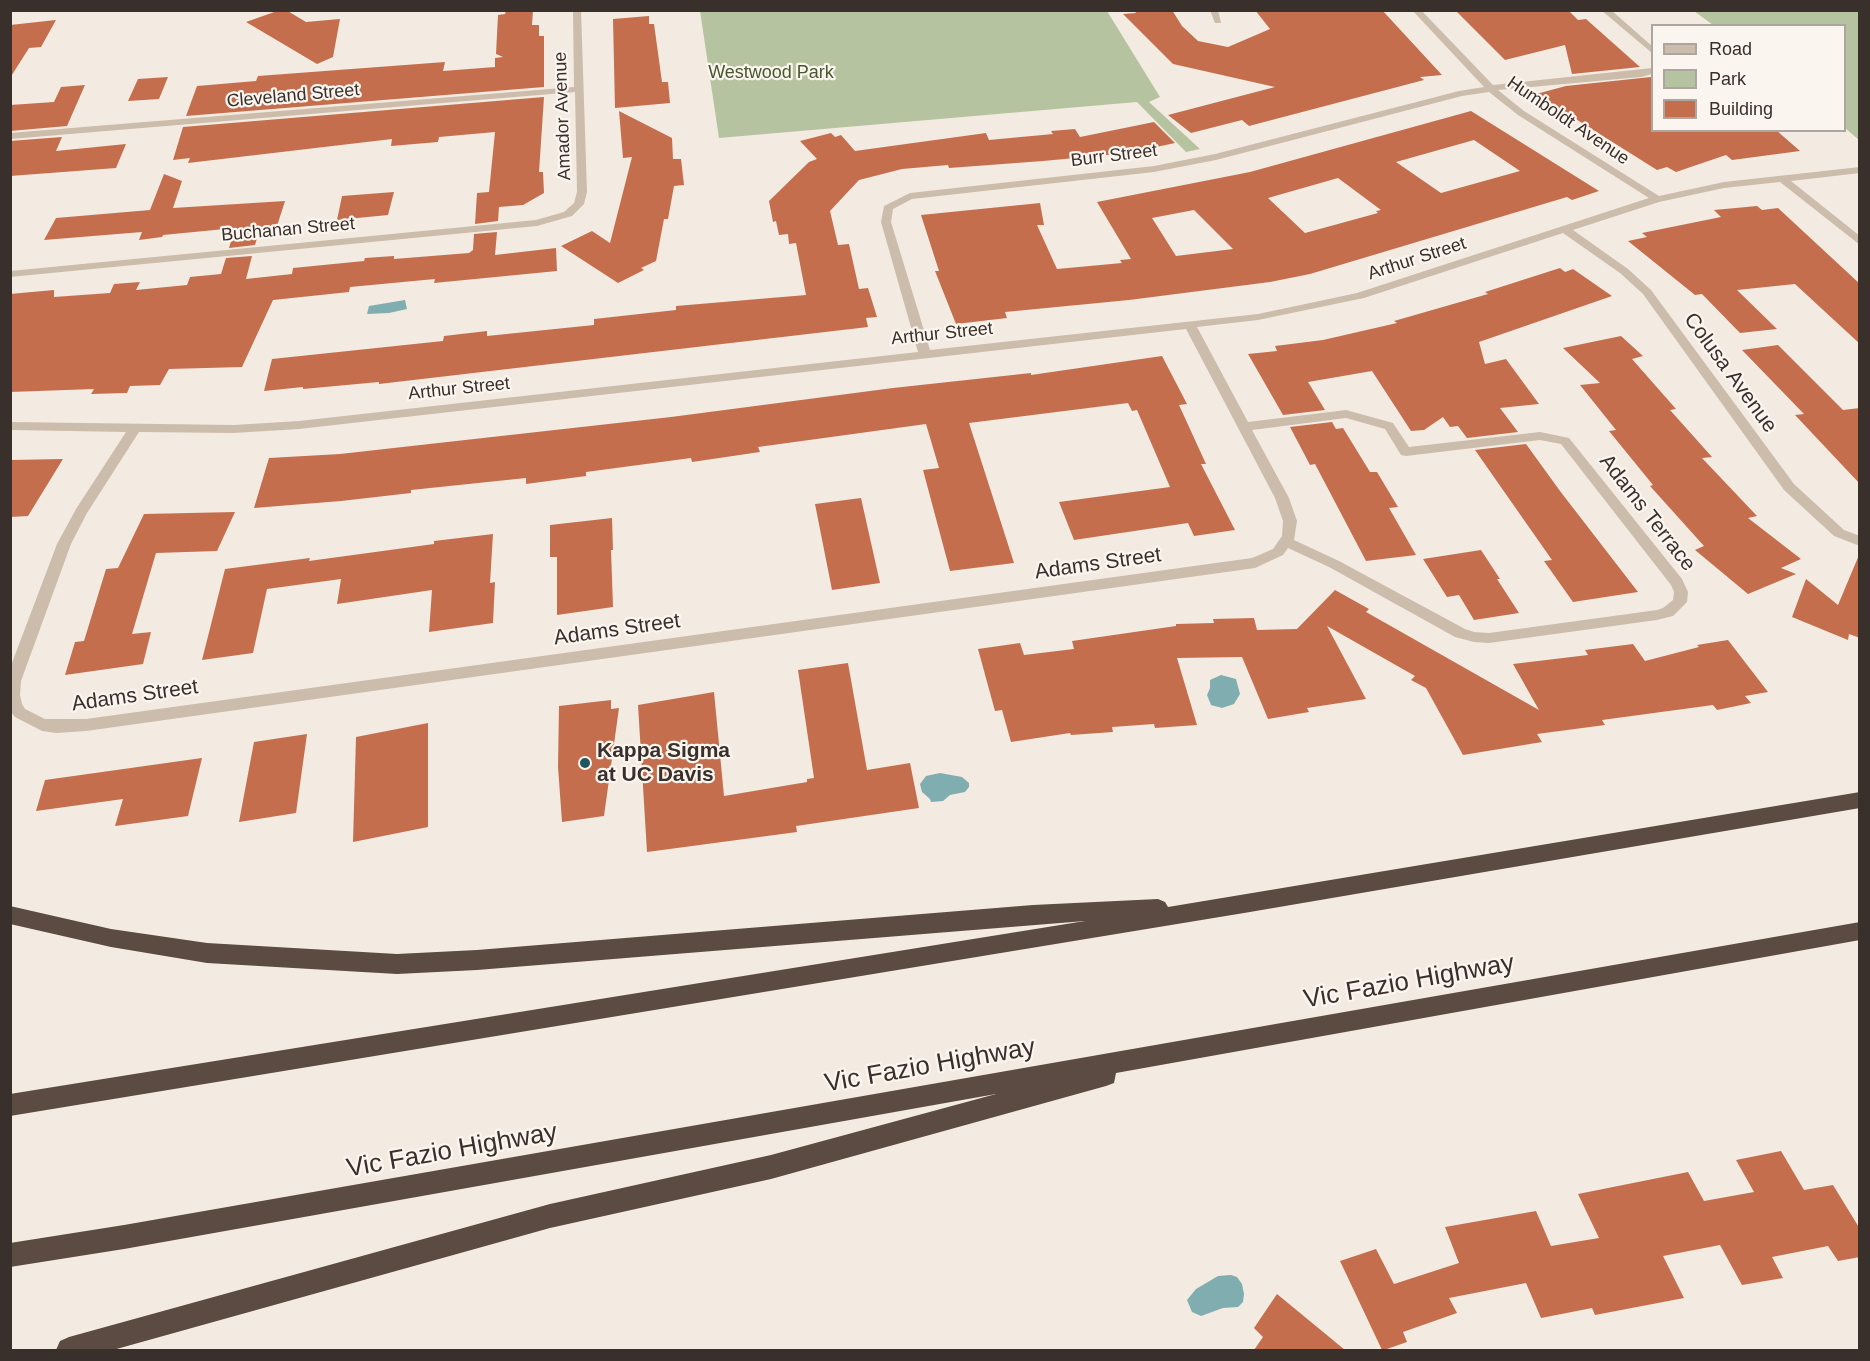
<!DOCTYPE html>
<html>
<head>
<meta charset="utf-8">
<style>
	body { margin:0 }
	#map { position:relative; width:1870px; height:1361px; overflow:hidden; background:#f3ebe1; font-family:Arial,sans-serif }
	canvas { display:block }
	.frame { position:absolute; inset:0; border:12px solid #3a302b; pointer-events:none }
	.legend { position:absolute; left:1651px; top:24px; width:195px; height:108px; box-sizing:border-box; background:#faf5ee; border:2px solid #ada6a0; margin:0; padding:8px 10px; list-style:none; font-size:18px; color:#3a302b }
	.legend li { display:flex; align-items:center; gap:12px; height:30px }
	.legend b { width:30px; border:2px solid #ada6a0 }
</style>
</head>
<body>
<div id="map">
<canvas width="1870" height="1361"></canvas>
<div class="frame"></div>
<ul class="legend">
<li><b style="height:8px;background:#ccbcac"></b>Road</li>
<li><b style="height:16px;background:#b6c3a0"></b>Park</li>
<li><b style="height:16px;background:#c46e4e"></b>Building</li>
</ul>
</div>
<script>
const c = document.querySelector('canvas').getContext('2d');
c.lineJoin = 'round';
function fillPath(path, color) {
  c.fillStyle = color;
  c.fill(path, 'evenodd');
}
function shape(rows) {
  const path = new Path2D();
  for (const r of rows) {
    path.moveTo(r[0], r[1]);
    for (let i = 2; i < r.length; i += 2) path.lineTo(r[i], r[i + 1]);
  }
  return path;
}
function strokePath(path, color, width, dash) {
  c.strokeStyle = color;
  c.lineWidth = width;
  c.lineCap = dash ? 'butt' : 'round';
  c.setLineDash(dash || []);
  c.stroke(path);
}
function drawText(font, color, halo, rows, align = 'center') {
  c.font = font + ' Arial,sans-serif';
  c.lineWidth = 4.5;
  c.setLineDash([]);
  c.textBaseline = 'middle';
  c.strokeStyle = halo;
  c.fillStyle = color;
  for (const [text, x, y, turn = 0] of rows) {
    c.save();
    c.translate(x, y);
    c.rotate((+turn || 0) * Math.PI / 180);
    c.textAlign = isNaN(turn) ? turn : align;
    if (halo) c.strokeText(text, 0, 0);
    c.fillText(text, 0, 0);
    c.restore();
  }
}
fillPath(shape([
	[700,11,1107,11,1160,97,1149,102,1200,149,1186,152,1137,102,719,138],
	[1694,11,1859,11,1859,140,1845,128,1844,26,1713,25]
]), '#b6c3a0');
fillPath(shape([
	[405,300,407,309,389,313,367,314,369,306],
	[1221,675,1236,679,1240,694,1234,704,1222,708,1211,705,1207,695,1210,688,1210,680],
	[940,773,962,777,969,783,969,787,965,792,950,795,943,801,931,802,930,799,922,792,920,784,926,776],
	[1231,1275,1237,1277,1242,1284,1244,1294,1243,1302,1238,1307,1223,1308,1201,1316,1192,1312,1187,1300,1196,1289,1218,1276]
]), '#80adb0');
fillPath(shape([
	[280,10,286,10,306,22,340,19,333,57,317,64,246,22],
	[506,10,533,10,532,25,539,25,539,36,544,36,544,87,186,116,197,86,256,81,258,76,445,62,443,71,495,67,495,58,503,57,496,54,498,15,505,14],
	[1134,10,1172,10,1182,26,1198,41,1228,47,1270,29,1255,10,1382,10,1442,75,1420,77,1424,80,1249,126,1242,120,1191,133,1168,115,1275,87,1173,64,1123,14,1136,13],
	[1455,10,1568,10,1578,20,1586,19,1640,67,1572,74,1565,45,1505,60],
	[649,16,649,24,654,24,662,82,668,82,670,103,615,108,613,19],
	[56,20,41,47,29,48,10,78,10,25],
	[168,77,159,99,128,101,138,79],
	[1651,77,1653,130,1776,130,1800,151,1732,160,1726,155,1676,172,1667,167,1657,170,1536,94,1566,86],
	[85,85,67,126,10,131,10,105,54,102,61,87],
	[544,97,539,172,543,172,544,193,523,205,499,207,498,221,475,224,477,193,489,192,495,132,439,137,438,142,391,146,392,139,188,163,190,158,173,160,183,127],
	[619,111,672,138,673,159,681,159,684,185,674,186,668,219,664,219,656,261,641,268,644,270,618,283,561,246,592,231,610,243,632,157,623,158],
	[1471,111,1599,191,1572,200,1567,197,1310,274,1270,282,1129,300,1005,312,1007,318,956,324,935,271,939,271,921,215,1040,203,1044,225,1037,225,1057,269,1122,263,1120,260,1131,259,1097,202,1250,172],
	[1474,140,1520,171,1441,193,1396,162],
	[1338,178,1381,210,1376,211,1378,213,1305,233,1268,198],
	[1194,210,1233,249,1176,256,1152,218],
	[1154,122,1175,143,1128,153,1043,161,949,168,948,165,902,169,859,180,830,211,838,245,849,244,859,289,868,288,877,317,866,318,868,327,379,384,379,382,303,389,303,387,264,391,272,359,443,341,444,336,487,331,487,336,594,325,594,319,676,310,676,306,806,295,796,243,789,244,788,234,779,235,776,221,773,222,769,201,809,162,817,159,800,141,831,133,835,137,841,135,855,151,986,133,989,140,1053,134,1051,131,1075,129,1080,137],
	[62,137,56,151,126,144,116,168,10,176,10,141],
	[164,174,182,181,173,208,285,201,277,226,260,228,255,245,229,248,235,228,163,235,162,237,139,240,142,232,44,240,56,218,150,210],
	[394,192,388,215,337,220,342,196],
	[1757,206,1762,210,1778,208,1860,284,1860,344,1795,284,1737,290,1777,329,1740,333,1702,294,1695,295,1628,241,1647,237,1642,233,1721,217,1714,210],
	[497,232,495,255,556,248,557,271,434,283,435,279,350,287,349,292,273,300,242,367,169,369,160,385,130,386,127,393,91,394,94,389,10,392,10,294,54,290,54,297,110,293,114,284,140,282,136,290,187,285,190,277,221,274,226,258,252,256,246,279,292,274,293,268,364,261,365,258,394,256,394,259,469,253,473,250,474,234],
	[1560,268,1565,272,1573,269,1612,296,1479,342,1485,364,1506,359,1539,404,1500,408,1518,432,1467,438,1458,426,1450,427,1443,417,1424,430,1411,431,1372,371,1308,382,1325,410,1283,415,1248,354,1277,351,1275,346,1323,340,1397,323,1394,321,1488,294,1485,292],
	[1621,336,1643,356,1632,359,1676,409,1670,410,1712,457,1702,458,1757,516,1748,518,1801,559,1781,568,1796,574,1748,594,1695,550,1704,546,1650,486,1653,485,1609,431,1616,430,1580,385,1600,383,1563,348],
	[1778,345,1843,410,1860,408,1860,484,1795,415,1804,414,1742,350],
	[1162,356,1187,404,1179,405,1206,464,1201,464,1235,530,1194,536,1188,523,1074,540,1059,502,1170,487,1137,410,1132,411,1128,403,969,423,1014,563,950,571,923,470,939,468,926,424,758,447,760,452,692,462,691,458,586,472,586,476,526,484,526,478,411,490,411,493,341,501,254,508,269,458,340,454,671,417,893,388,1031,373,1031,375],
	[1332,422,1336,429,1343,428,1370,472,1377,472,1398,507,1389,508,1416,555,1366,561,1315,464,1310,465,1290,427],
	[1526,444,1560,491,1638,592,1573,602,1544,561,1552,560,1475,450],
	[63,459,28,516,10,517,10,460],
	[861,498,880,583,832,590,815,504],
	[235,512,217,551,156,553,132,634,151,632,143,664,65,675,75,642,84,641,106,569,118,568,144,514],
	[612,518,613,550,611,550,613,607,557,615,557,557,550,557,550,525],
	[493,534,490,583,495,582,493,623,429,632,432,590,337,604,341,579,267,589,253,653,202,660,225,569,310,558,309,561,434,544,434,541],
	[1481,550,1500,579,1497,579,1519,613,1474,620,1459,595,1447,597,1423,559],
	[1859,555,1860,638,1849,634,1848,640,1792,617,1806,579,1838,605],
	[1335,590,1369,609,1366,612,1539,710,1513,664,1588,655,1585,650,1633,644,1645,661,1699,647,1697,645,1728,640,1768,692,1745,696,1751,703,1717,710,1713,705,1602,720,1605,725,1537,734,1542,742,1463,755,1426,688,1411,680,1415,676,1327,626,1366,699,1307,708,1309,712,1268,719,1242,657,1177,658,1197,725,1155,728,1154,724,1112,727,1113,732,1071,735,1070,733,1011,742,1002,710,995,711,978,649,1020,643,1024,655,1074,649,1072,641,1176,626,1176,624,1214,623,1213,619,1254,618,1257,630,1297,629],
	[848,663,867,770,910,763,919,808,796,826,797,832,647,852,638,705,714,692,724,796,807,782,807,779,814,778,798,670],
	[611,700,611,709,619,708,604,816,562,822,558,767,559,706],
	[428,723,428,827,353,842,356,737],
	[307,734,296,813,239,822,254,742],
	[202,758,188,816,115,826,123,799,36,811,45,780],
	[1781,1151,1804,1190,1833,1185,1860,1229,1860,1257,1838,1261,1828,1246,1772,1257,1783,1278,1742,1285,1720,1245,1663,1256,1684,1298,1595,1315,1592,1308,1541,1318,1526,1283,1449,1298,1457,1313,1403,1332,1407,1342,1384,1350,1382,1350,1340,1261,1376,1249,1394,1284,1459,1263,1445,1227,1536,1211,1551,1246,1599,1238,1578,1194,1688,1172,1704,1201,1754,1192,1736,1160],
	[1277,1294,1345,1350,1254,1350,1263,1337,1254,1328]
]), '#c46e4e');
fillPath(shape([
	[573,10,581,10,587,192,584,204,572,216,537,226,10,277,10,271,536,220,564,212,574,203,577,192,575,92,10,139,10,133,574,87,573,10],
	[1210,10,1218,10,1221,23,1215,23,1210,10],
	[1412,10,1421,10,1493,85,1652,68,1652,74,1641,77,1498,90,1524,111,1659,196,1724,182,1860,167,1860,173,1791,181,1860,236,1860,245,1780,182,1724,188,1659,202,1573,230,1628,269,1651,290,1794,484,1844,530,1860,536,1860,546,1834,536,1784,490,1643,294,1620,273,1563,233,1364,298,1258,320,1197,327,1248,422,1346,410,1393,423,1409,447,1540,432,1569,438,1682,579,1688,592,1687,602,1673,616,1657,620,1489,643,1474,642,1455,637,1329,567,1288,548,1283,555,1255,568,86,731,56,733,42,731,15,717,10,711,10,668,57,544,76,509,126,432,10,430,10,422,234,425,299,421,918,352,881,222,884,206,910,193,1154,166,1215,154,1459,91,1484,87,1412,10],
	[1489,92,1518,115,1649,198,1357,293,1258,314,930,350,891,222,893,209,912,199,1154,172,1216,160,1462,96,1489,92],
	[1186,329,1275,498,1283,521,1282,536,1273,549,1252,558,86,719,45,719,25,709,22,704,20,695,21,681,71,544,87,513,139,432,234,433,299,429,1186,329],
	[1346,418,1385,429,1401,455,1406,456,1540,440,1561,444,1671,585,1674,592,1673,600,1663,608,1657,610,1489,633,1474,632,1465,629,1339,561,1294,540,1297,521,1289,498,1252,430,1346,418],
	[1601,10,1611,10,1652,46,1652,53,1601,10]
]), '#ccbcac');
fillPath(shape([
	[1860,792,1860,808,1244,913,10,1116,10,1094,1085,921,477,970,397,974,207,963,111,947,10,924,10,906,111,929,207,943,397,954,477,950,1033,905,1158,899,1165,902,1168,907,1860,792],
	[1860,922,1860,940,1116,1073,1114,1083,1106,1086,771,1179,550,1228,113,1350,56,1350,60,1341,69,1337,550,1204,771,1155,996,1094,124,1249,10,1267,10,1243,124,1225,1860,922]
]), '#5b4b42');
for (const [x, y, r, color] of [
	[585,763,6,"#21565c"]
]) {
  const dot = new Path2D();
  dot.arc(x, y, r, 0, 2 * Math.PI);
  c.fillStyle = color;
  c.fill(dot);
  strokePath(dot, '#faf5ee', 2);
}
drawText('18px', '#48582f', '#faf5ee', [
	["Westwood Park",771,73]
]);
drawText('18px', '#3a302b', '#faf5ee', [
	["Cleveland Street",293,96,-5],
	["Amador Avenue",563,116,-92],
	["Humboldt Avenue",1568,121,34],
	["Burr Street",1114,156,-7],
	["Buchanan Street",288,230,-5],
	["Arthur Street",1417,259,-18],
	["Arthur Street",942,334,-6],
	["Arthur Street",459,389,-6]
]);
drawText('21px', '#3a302b', '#faf5ee', [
	["Colusa Avenue",1730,373,54],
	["Adams Terrace",1647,513,52],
	["Adams Street",1098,564,-8],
	["Adams Street",617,630,-8],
	["Adams Street",135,696,-8]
]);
drawText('bold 21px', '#3a302b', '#faf5ee', [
	["Kappa Sigma",597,751],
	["at UC Davis",597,775]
], 'left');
drawText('26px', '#3a302b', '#faf5ee', [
	["Vic Fazio Highway",1409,982,-10],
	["Vic Fazio Highway",930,1066,-10],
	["Vic Fazio Highway",452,1151,-10]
]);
</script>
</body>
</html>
